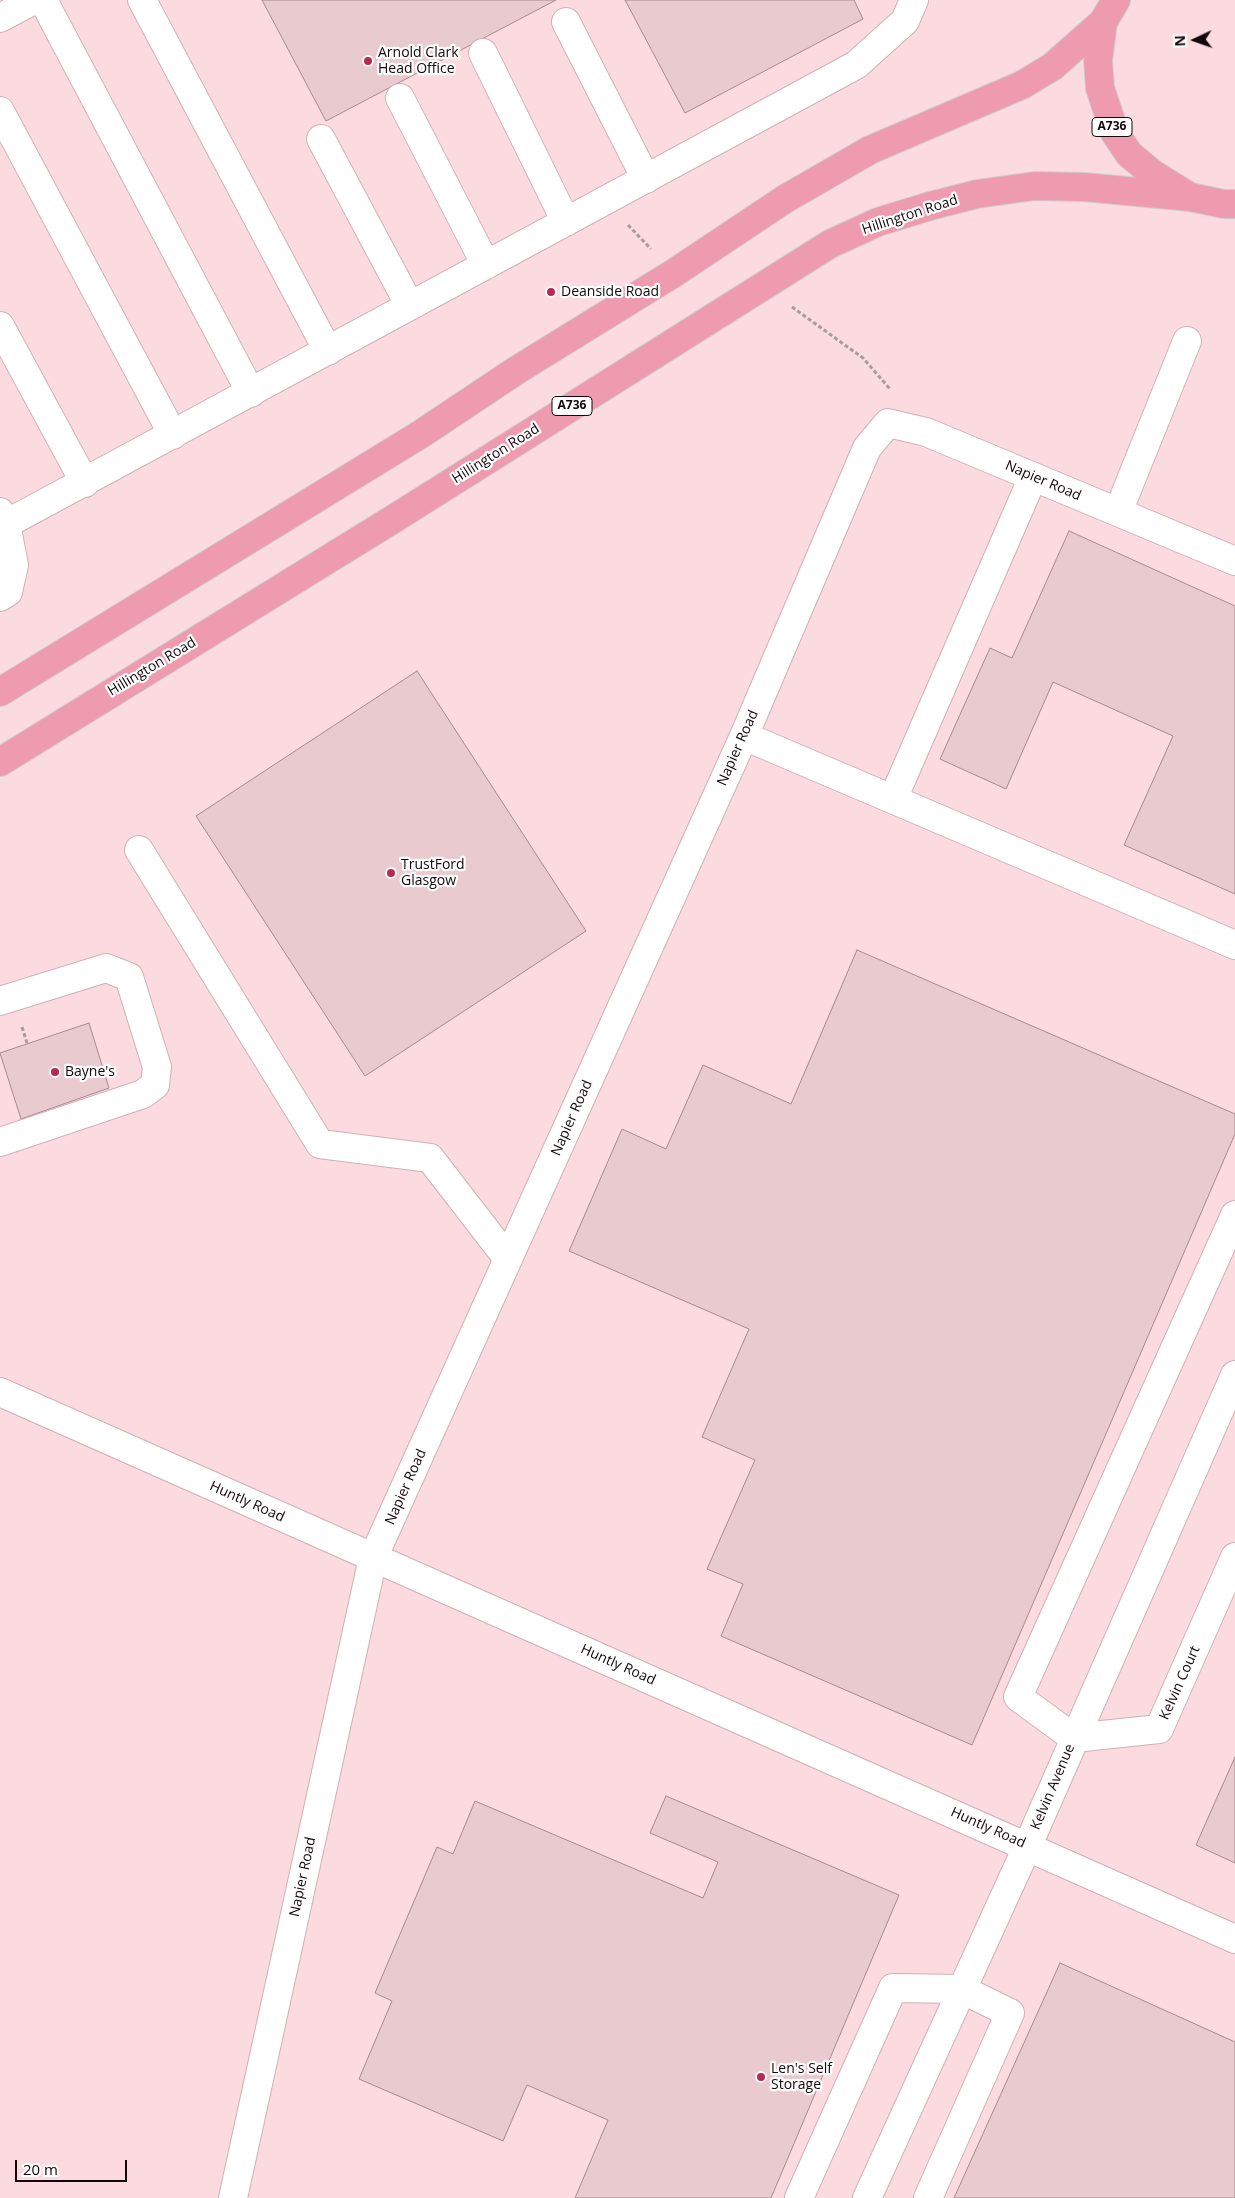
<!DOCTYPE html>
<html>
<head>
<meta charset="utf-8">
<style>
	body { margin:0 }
	#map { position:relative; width:1235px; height:2198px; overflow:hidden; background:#fdeaec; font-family:"Open Sans",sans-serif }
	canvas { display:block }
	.north { position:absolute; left:1170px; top:15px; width:50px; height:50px; -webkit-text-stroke:4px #fdfdfd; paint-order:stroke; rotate:267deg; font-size:14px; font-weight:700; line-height:20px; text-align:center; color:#12080a }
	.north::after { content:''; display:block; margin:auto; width:18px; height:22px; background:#12080a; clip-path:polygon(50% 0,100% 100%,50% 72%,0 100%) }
	.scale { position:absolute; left:15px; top:2160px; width:112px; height:22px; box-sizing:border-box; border:2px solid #12080a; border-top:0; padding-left:6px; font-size:15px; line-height:18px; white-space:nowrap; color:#12080a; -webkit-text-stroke:4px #fdfdfd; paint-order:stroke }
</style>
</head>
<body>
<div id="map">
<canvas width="1235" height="2198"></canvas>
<div class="north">N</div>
<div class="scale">20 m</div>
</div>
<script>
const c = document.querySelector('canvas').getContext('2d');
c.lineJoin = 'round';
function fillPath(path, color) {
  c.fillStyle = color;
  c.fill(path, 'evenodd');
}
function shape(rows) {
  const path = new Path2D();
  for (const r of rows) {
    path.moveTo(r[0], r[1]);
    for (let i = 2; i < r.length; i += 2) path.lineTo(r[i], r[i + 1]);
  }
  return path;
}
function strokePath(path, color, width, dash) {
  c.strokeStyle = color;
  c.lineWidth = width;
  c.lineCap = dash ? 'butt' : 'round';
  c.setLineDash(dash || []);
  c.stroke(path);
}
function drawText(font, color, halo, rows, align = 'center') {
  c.font = font + ' "Open Sans",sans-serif';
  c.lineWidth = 4.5;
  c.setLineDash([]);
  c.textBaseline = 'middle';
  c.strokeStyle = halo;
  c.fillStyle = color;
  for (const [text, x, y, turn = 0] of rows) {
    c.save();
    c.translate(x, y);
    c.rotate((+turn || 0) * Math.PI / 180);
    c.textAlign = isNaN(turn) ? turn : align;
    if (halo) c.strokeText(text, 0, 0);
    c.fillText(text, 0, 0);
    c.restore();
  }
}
fillPath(shape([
	[0,0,1235,0,1235,2198,0,2198]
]), '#fbdbdf');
const building = shape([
	[262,0,556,0,326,121,262,0],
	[625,0,854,0,863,19,685,113,625,0],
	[1069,531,1235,606,1235,894,1124,845,1173,736,1053,682,1006,789,940,759,990,648,1012,658,1069,531],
	[417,671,586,931,365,1076,196,816,417,671],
	[857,950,1235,1114,1235,1134,972,1745,721,1636,743,1584,707,1569,755,1460,702,1437,749,1329,569,1251,622,1129,666,1149,703,1065,791,1104,857,950],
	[89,1023,109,1088,21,1119,0,1053,89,1023],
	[1235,1757,1235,1863,1196,1845,1235,1757],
	[666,1796,899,1895,771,2198,575,2198,608,2120,527,2085,503,2141,359,2079,392,2001,375,1993,437,1847,453,1854,475,1801,703,1898,718,1862,650,1833,666,1796],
	[1060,1963,1235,2042,1235,2198,954,2198,1060,1963]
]);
fillPath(building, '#e9cace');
strokePath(building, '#a78b8f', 1);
const minor = shape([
	[43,0,251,393],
	[142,0,328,351],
	[0,18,34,0],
	[566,22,646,179],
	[483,53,566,222],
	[400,98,486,265],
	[0,111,173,435],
	[321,139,410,306],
	[0,326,85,483],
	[0,512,6,524,856,65,905,21,914,0],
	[1118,512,1187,341],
	[0,597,8,592,14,565,6,524],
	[744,736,1235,945],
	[893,799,1033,477],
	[139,850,320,1144,430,1158,508,1259],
	[0,1001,106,968,129,977,157,1067,155,1085,143,1094,0,1142],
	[1235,1215,1018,1697,1074,1738,1159,1729,1235,1557],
	[0,1392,1235,1939],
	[233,2198,373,1558,744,736,867,448,888,423,926,432,1235,561],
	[799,2198,893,1988,961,1989,1010,2013,928,2198],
	[867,2198,1028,1845,1235,1375]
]);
const major = shape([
	[1116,0,1103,22,1098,61,1100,88,1115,133,1129,154,1153,174,1190,197,1224,204,1235,204],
	[0,692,421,434,517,370,674,273,785,199,870,150,1022,85,1052,67,1103,22],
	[0,762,395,518,830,244,878,222,930,206,977,194,1034,186,1084,187,1190,197]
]);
strokePath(minor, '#cfb1b5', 30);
strokePath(major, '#d0cece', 30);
strokePath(shape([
	[628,225,651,249],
	[792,307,863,358,890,389],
	[22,1027,27,1043]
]), '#ab9b9d', 3, [4, 2.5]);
strokePath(minor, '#fff', 28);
strokePath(major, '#ee9baf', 28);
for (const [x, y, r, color] of [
	[368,61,5,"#b82854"],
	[551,292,5,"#b82854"],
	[391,873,5,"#b82854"],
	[55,1072,5,"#b82854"],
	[761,2077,5,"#b82854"]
]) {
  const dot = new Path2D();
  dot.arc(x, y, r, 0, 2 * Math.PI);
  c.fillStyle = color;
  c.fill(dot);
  strokePath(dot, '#fdfdfd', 2);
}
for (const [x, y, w] of [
	[1112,127,40],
	[572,406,40]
]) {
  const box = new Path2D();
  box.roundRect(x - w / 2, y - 9.5, w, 19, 4);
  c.fillStyle = '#fdfdfd';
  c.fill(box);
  strokePath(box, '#12080a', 1);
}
drawText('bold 12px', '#12080a', null, [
	["A736",1112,127],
	["A736",572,406]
]);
drawText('14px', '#12080a', '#fdfdfd', [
	["Arnold Clark",378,53],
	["Head Office",378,69],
	["Deanside Road",561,292],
	["TrustFord",401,865],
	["Glasgow",401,881],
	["Bayne's",65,1072],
	["Len's Self",771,2069],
	["Storage",771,2085]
], 'left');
drawText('14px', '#12080a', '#fdfdfd', [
	["Hillington Road",910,215,-18],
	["Hillington Road",496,454,-32],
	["Napier Road",1043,481,23],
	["Hillington Road",152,667,-31],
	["Napier Road",738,748,-66],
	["Napier Road",572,1118,-66],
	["Napier Road",406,1487,-66],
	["Huntly Road",247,1502,24],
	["Huntly Road",618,1665,24],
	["Kelvin Court",1180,1683,-66],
	["Kelvin Avenue",1053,1787,-67],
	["Huntly Road",988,1828,24],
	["Napier Road",303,1877,-78]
]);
</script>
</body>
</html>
